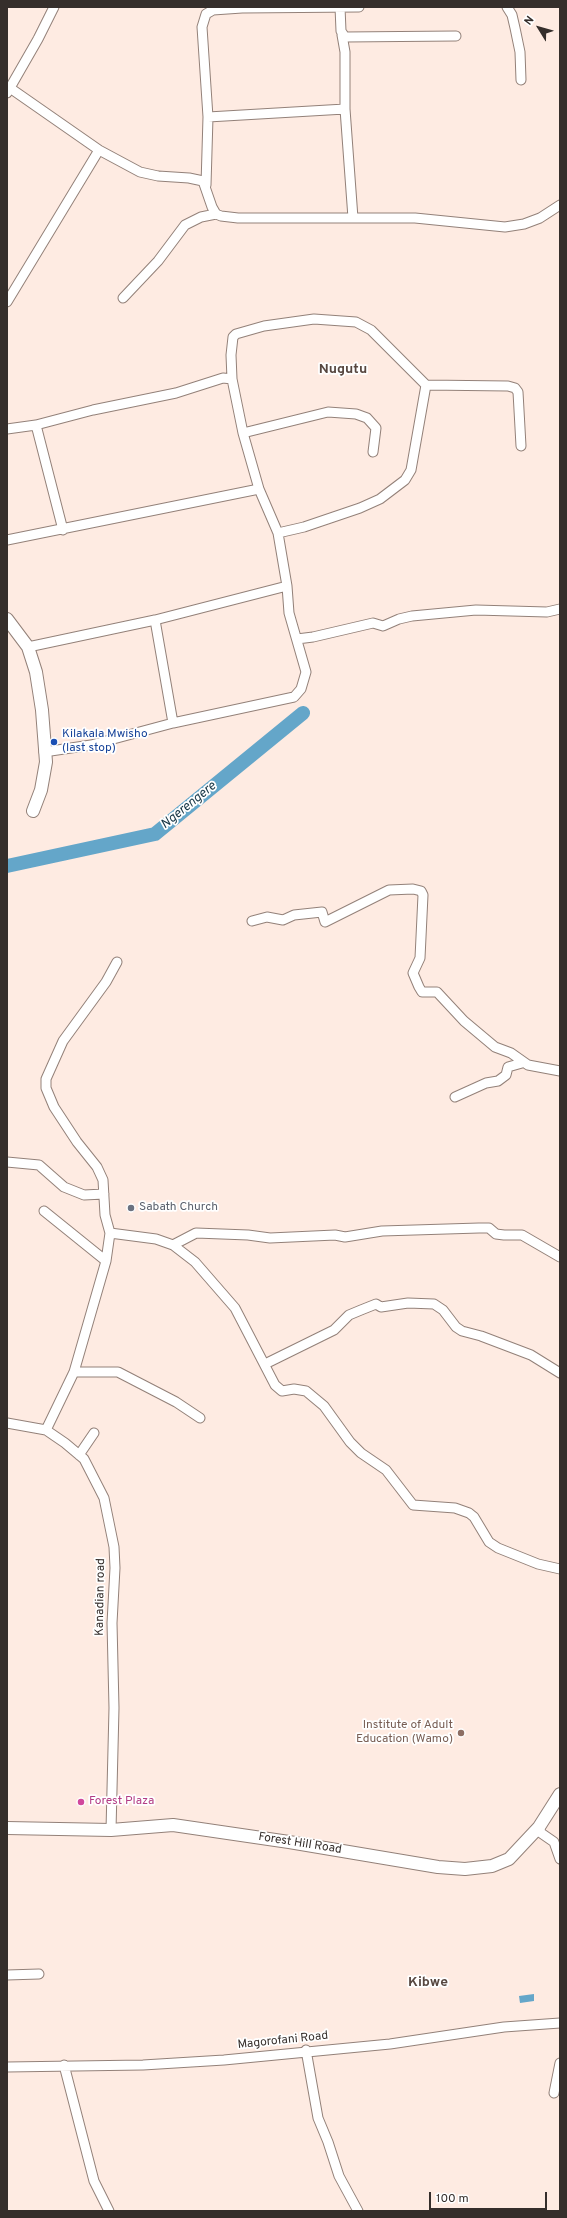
<!DOCTYPE html>
<html>
<head>
<meta charset="utf-8">
<style>
	body { margin:0 }
	#map { position:relative; width:567px; height:2218px; overflow:hidden; background:#feebe2; font-family:Overpass,sans-serif }
	canvas { display:block }
	.frame { position:absolute; inset:0; border:8px solid #352e2b; pointer-events:none }
	.north { position:absolute; left:519px; top:8px; width:40px; height:40px; -webkit-text-stroke:3px #fff; paint-order:stroke; rotate:307deg; font-size:11px; font-weight:700; line-height:16px; text-align:center; color:#352e2b }
	.north::after { content:''; display:block; margin:auto; width:14px; height:18px; background:#352e2b; clip-path:polygon(50% 0,100% 100%,50% 72%,0 100%) }
	.scale { position:absolute; left:429px; top:2192px; width:118px; height:18px; box-sizing:border-box; border:2px solid #352e2b; border-top:0; padding-left:5px; font-size:12px; line-height:14px; white-space:nowrap; color:#352e2b; -webkit-text-stroke:3px #fff; paint-order:stroke }
</style>
</head>
<body>
<div id="map">
<canvas width="567" height="2218"></canvas>
<div class="frame"></div>
<div class="north">N</div>
<div class="scale">100 m</div>
</div>
<script>
const c = document.querySelector('canvas').getContext('2d');
c.lineJoin = 'round';
function fillPath(path, color) {
  c.fillStyle = color;
  c.fill(path, 'evenodd');
}
function shape(rows) {
  const path = new Path2D();
  for (const r of rows) {
    path.moveTo(r[0], r[1]);
    for (let i = 2; i < r.length; i += 2) path.lineTo(r[i], r[i + 1]);
  }
  return path;
}
function strokePath(path, color, width, dash) {
  c.strokeStyle = color;
  c.lineWidth = width;
  c.lineCap = dash ? 'butt' : 'round';
  c.setLineDash(dash || []);
  c.stroke(path);
}
function drawText(font, color, halo, rows, align = 'center') {
  c.font = font + ' Overpass,sans-serif';
  c.lineWidth = 3.5;
  c.setLineDash([]);
  c.textBaseline = 'middle';
  c.strokeStyle = halo;
  c.fillStyle = color;
  for (const [text, x, y, turn = 0] of rows) {
    c.save();
    c.translate(x, y);
    c.rotate((+turn || 0) * Math.PI / 180);
    c.textAlign = isNaN(turn) ? turn : align;
    if (halo) c.strokeText(text, 0, 0);
    c.fillText(text, 0, 0);
    c.restore();
  }
}
fillPath(shape([
	[534,1994,534,2001,520,2003,519,1996]
]), '#64a6c9');
strokePath(shape([
	[7,866,155,834,303,713]
]), '#64a6c9', 14);
const street = shape([
	[340,7,341,31,345,37,456,36],
	[507,7,512,15,515,28,520,52,521,80],
	[342,35,345,52,345,109,353,218],
	[10,88,99,150,140,172,158,176,189,178,203,181,212,207,216,214,221,216,238,218,415,218,505,227,524,224,540,218,560,205],
	[7,93,38,39,54,7],
	[208,117,345,109],
	[206,185,208,117,202,27,206,14,213,10,242,8,359,7],
	[123,298,158,261,185,225,201,217,216,214],
	[7,302,99,150],
	[232,379,231,355,233,337,236,334,264,326,314,319,356,322,371,330,426,385,508,386,515,388,518,392,521,446],
	[36,425,63,530],
	[7,429,36,425,93,410,176,393,223,378,232,379,243,433,259,489,278,533,287,586,289,613,306,672,301,689,294,697,173,723,91,745,44,752],
	[243,433,328,412,356,414,367,418,376,428,373,452],
	[278,533,304,527,360,508,380,499,405,480,411,470,426,385],
	[7,540,259,489],
	[155,620,173,723],
	[297,639,313,637,373,623,383,626,399,619,412,616,476,610,547,612,560,609],
	[28,647,155,620,287,586],
	[252,921,267,917,283,920,294,915,322,912,325,922,389,890,413,889,421,891,423,895,420,958,413,973,419,987,422,992,437,992,464,1021,495,1047,511,1053,528,1065,560,1071],
	[455,1097,486,1083,498,1081,506,1075,508,1067,522,1063],
	[7,1162,39,1165,64,1187,84,1195,104,1194],
	[44,1211,106,1261],
	[110,1233,156,1239,173,1245,195,1262,235,1308,275,1385,282,1391,294,1389,306,1391,324,1406,350,1442,361,1453,386,1470,413,1505,455,1508,469,1513,474,1517,489,1542,498,1548,538,1564,560,1569],
	[173,1245,196,1233,248,1235,270,1238,335,1235,345,1237,382,1231,479,1228,489,1228,496,1234,504,1235,522,1235,560,1257],
	[265,1364,334,1330,349,1315,361,1310,376,1304,381,1307,408,1303,434,1304,443,1310,456,1327,462,1331,481,1336,531,1355,560,1373],
	[74,1372,118,1372,176,1402,200,1418],
	[7,1423,46,1430,65,1443,84,1459,104,1498,114,1547,115,1568,112,1623,114,1708,111,1830],
	[46,1430,74,1372,106,1261,110,1233,105,1215,103,1180,97,1167,77,1142,54,1107,46,1088,46,1079,63,1041,106,982,117,962],
	[79,1455,94,1433],
	[539,1827,541,1833,554,1842,560,1859],
	[7,1975,39,1974],
	[306,2050,318,2118,328,2142,339,2176,358,2211],
	[64,2065,94,2181,109,2211],
	[7,2067,143,2065,224,2060,390,2044,504,2027,560,2023],
	[554,2093,560,2063]
]);
const secondary = shape([
	[7,619,28,647,36,672,42,710,46,762,41,790,33,811],
	[7,1828,111,1830,173,1825,289,1842,438,1867,465,1869,492,1866,509,1859,539,1827,560,1794]
]);
strokePath(street, '#938179', 11);
strokePath(secondary, '#938179', 14);
strokePath(street, '#fff', 9);
strokePath(secondary, '#fff', 12);
for (const [x, y, r, color] of [
	[54,742,4,"#1a4fb4"],
	[131,1208,4,"#6b7280"],
	[461,1733,4,"#8d6e63"],
	[81,1802,4,"#d1479c"]
]) {
  const dot = new Path2D();
  dot.arc(x, y, r, 0, 2 * Math.PI);
  c.fillStyle = color;
  c.fill(dot);
  strokePath(dot, '#fff', 1.5);
}
drawText('12px', '#164399', '#fff', [
	["Kilakala Mwisho",62,735],
	["(last stop)",62,749]
], 'left');
drawText('12px', '#5b616d', '#fff', [
	["Sabath Church",139,1208]
], 'left');
drawText('12px', '#352e2b', '#fff', [
	["Kanadian road",101,1597,-89],
	["Forest Hill Road",300,1844,9],
	["Magorofani Road",283,2041,-6]
]);
drawText('12px', '#785e54', '#fff', [
	["Institute of Adult",453,1726],
	["Education (Wamo)",453,1740]
], 'right');
drawText('12px', '#b23c85', '#fff', [
	["Forest Plaza",89,1802]
], 'left');
drawText('italic 13px', '#163545', '#fff', [
	["Ngerengere",189,806,-39]
]);
drawText('bold 14px', '#574740', '#fff', [
	["Nugutu",343,370],
	["Kibwe",428,1983]
]);
</script>
</body>
</html>
